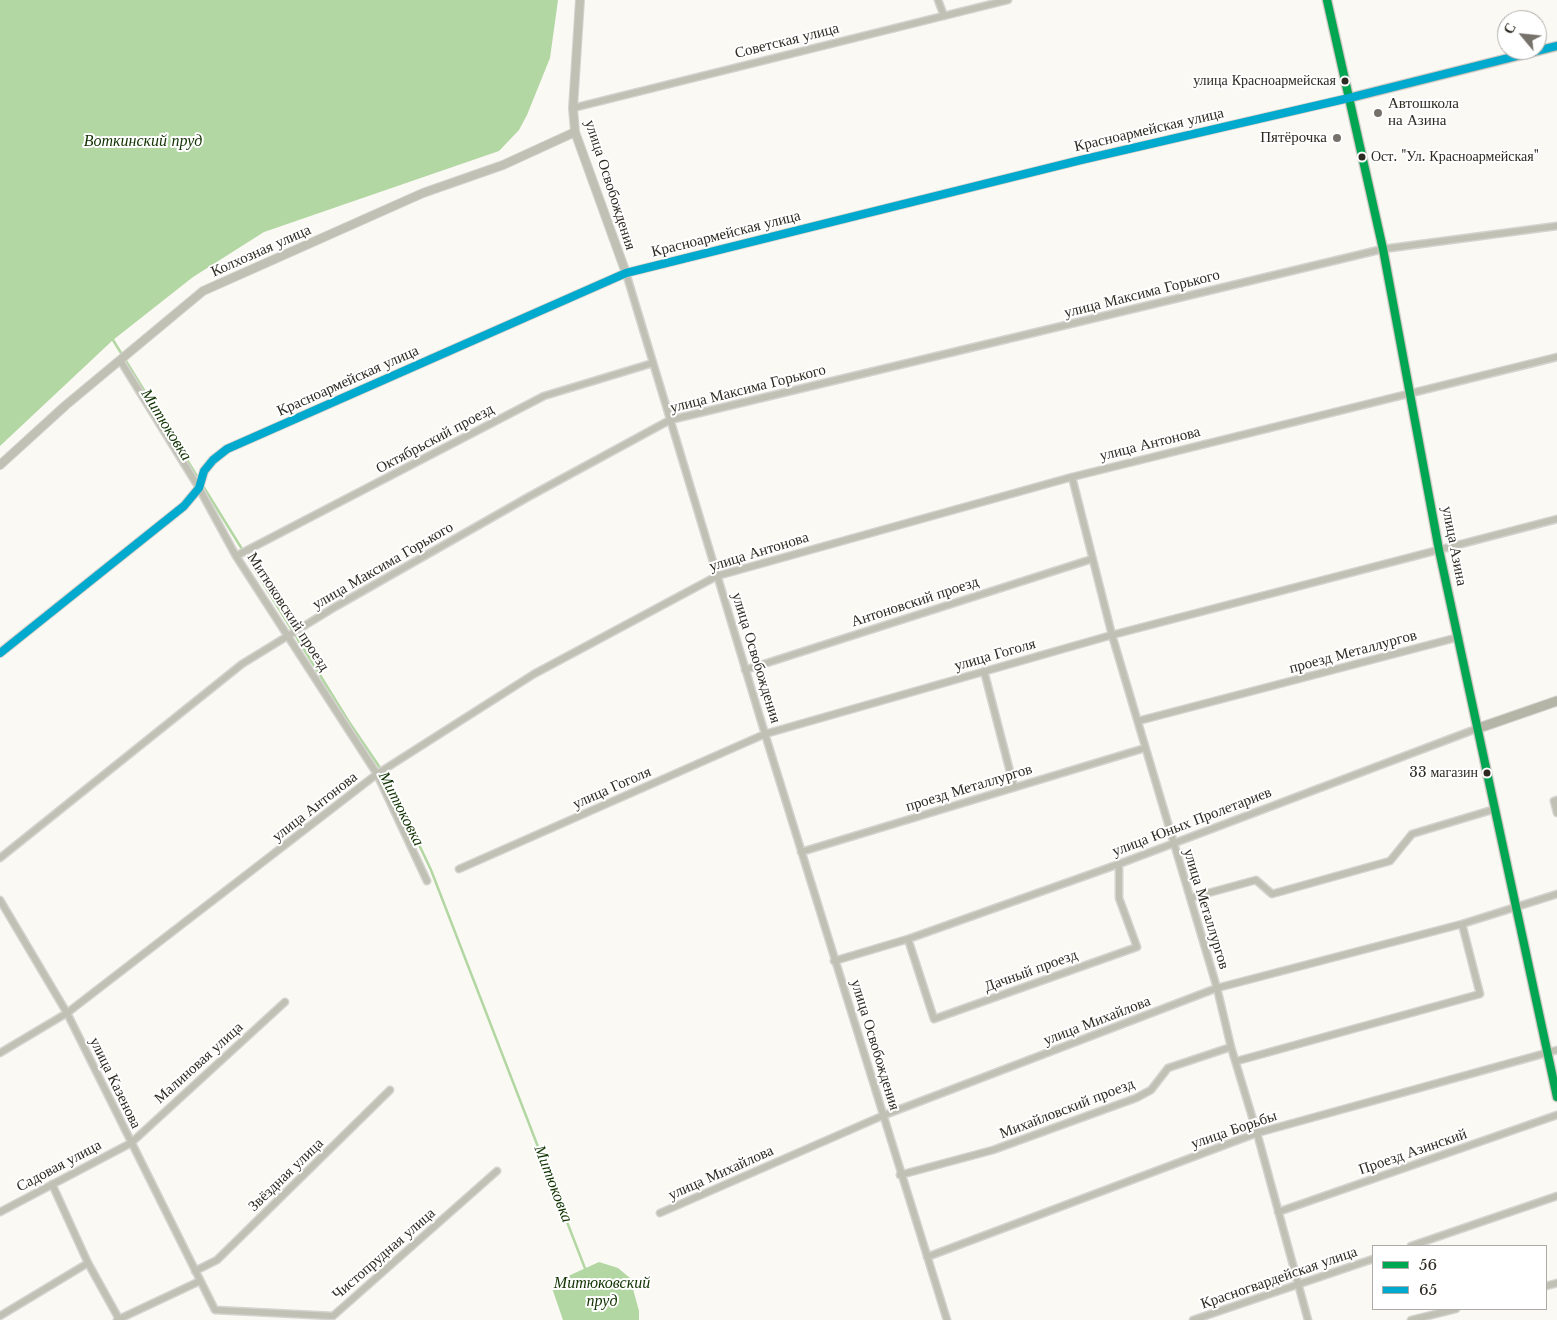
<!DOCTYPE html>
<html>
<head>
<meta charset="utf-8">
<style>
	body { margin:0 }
	#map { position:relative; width:1557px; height:1320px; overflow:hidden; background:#fbf9f4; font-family:"Libre Baskerville",serif }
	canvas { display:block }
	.legend { position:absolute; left:1372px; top:1245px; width:175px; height:65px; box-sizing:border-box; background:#fff; border:1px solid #abaaa6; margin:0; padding:6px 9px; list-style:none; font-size:15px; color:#2e2a21 }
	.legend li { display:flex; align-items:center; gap:10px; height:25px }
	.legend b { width:25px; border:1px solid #abaaa6 }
	.north { position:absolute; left:1497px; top:10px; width:50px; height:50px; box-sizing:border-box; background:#fff; border:1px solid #abaaa6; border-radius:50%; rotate:298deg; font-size:14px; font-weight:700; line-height:20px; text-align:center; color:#2e2a21 }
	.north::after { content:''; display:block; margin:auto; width:18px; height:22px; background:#76726b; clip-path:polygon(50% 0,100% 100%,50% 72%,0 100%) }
</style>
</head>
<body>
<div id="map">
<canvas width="1557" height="1320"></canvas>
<ul class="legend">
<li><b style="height:6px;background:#00a651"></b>56</li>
<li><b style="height:6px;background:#00a9ce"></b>65</li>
</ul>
<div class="north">С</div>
</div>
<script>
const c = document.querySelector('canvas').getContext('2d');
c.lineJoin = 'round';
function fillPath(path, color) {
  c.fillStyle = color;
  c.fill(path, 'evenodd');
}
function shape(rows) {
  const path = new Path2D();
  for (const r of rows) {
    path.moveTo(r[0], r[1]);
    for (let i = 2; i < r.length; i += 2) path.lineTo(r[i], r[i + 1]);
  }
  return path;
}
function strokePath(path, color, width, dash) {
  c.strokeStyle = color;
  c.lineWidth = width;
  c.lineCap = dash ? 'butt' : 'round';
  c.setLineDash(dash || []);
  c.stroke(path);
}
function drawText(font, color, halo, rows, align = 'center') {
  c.font = font + ' "Libre Baskerville",serif';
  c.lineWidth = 4;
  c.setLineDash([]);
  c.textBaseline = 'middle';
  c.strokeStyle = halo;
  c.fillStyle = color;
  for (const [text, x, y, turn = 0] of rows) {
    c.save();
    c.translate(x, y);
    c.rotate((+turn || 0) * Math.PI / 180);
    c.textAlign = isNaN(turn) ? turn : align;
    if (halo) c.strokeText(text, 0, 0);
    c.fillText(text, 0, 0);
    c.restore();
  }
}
fillPath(shape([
	[0,0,558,0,550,58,527,115,519,130,499,151,264,232,193,277,113,340,0,446],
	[599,1262,618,1268,630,1278,639,1311,639,1320,563,1320,552,1288,555,1282]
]), '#b2d7a2');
strokePath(shape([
	[113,340,200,481],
	[203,486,349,722,389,781,431,870,586,1271]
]), '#b2d7a2', 2.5);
const minor = shape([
	[938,0,944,16],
	[573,108,1008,0],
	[626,273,765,734,947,1320],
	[120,360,199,488,236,556,377,774,427,881],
	[1072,477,1112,635,1217,988,1231,1047,1257,1133,1308,1320],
	[236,556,544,396,653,363],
	[745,670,1092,559],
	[984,671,1014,787],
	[1138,721,1459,637],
	[1557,800,1554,801,1557,813],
	[801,852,1145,748],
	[0,858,242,664,335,607,530,496,670,420,1383,249,1557,226],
	[459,869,765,734,1112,635,1557,519],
	[1190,898,1256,880,1272,894,1390,861,1412,834,1495,809],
	[0,900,67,1013,215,1310,333,1316,497,1171],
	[908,939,934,1019,1137,947,1119,898,1119,864],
	[834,961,908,939,1119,864,1476,729],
	[0,1053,67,1013,377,774,534,674,717,576,1072,477,1557,357],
	[1237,1061,1480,994,1462,924],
	[900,1175,993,1150,1136,1098,1151,1090,1168,1068,1231,1047],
	[52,1184,88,1263,119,1319],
	[0,1212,131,1143,285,1002],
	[1278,1212,1557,1115],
	[660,1213,882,1116,1217,988,1462,924,1557,894],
	[1411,1246,1557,1196],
	[927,1257,1257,1133,1557,1050],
	[195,1271,217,1260,390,1090],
	[1546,1286,1557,1283],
	[0,1316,88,1263],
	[117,1320,200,1281],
	[1193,1320,1373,1259],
	[1411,1320,1456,1309]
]);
const tertiary = shape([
	[580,0,573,108,575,132,626,273],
	[0,465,66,405,203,291,423,193,503,165,575,132],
	[0,653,184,506,199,488,204,471,213,460,227,449,626,273,1081,160,1349,98]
]);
const secondary = shape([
	[1327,0,1383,249,1439,550,1557,1097],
	[1349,98,1557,46],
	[1476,729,1557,701]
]);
strokePath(minor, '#d5d3cf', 9);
strokePath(tertiary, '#d5d3cf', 10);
strokePath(secondary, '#d5d3cf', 11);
strokePath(minor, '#c0c1b4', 6);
strokePath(tertiary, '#c0c1b4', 8);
strokePath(secondary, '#b4b5a7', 9);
strokePath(shape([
	[1327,0,1383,249,1439,550,1557,1097]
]), '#00a651', 8);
strokePath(shape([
	[0,653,184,506,199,488,204,471,213,460,227,449,626,273,1081,160,1349,98,1557,46]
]), '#00a9ce', 8);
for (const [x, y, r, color] of [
	[1345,81,4.5,"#2e2a21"],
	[1378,113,5,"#76726b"],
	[1337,138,5,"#76726b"],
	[1362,157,4.5,"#2e2a21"],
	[1487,773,4.5,"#2e2a21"]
]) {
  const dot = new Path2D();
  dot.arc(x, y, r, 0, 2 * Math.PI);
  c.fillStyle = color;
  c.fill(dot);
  strokePath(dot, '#fff', 2);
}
drawText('14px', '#2e2a21', '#fff', [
	["улица Красноармейская",1336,81],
	["Ост. \"Ул. Красноармейская\"",1371,157,"left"],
	["33 магазин",1478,773]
], 'right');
drawText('15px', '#2e2a21', '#fff', [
	["Советская улица",787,41,-14],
	["Красноармейская улица",1149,130,-13],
	["улица Освобождения",610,185,72],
	["Красноармейская улица",726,234,-14],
	["Колхозная улица",261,251,-24],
	["улица Максима Горького",1142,294,-14],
	["Красноармейская улица",348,381,-24],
	["улица Максима Горького",748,389,-14],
	["Октябрьский проезд",435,439,-28],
	["улица Антонова",1150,444,-14],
	["улица Азина",1454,546,79],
	["улица Антонова",759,552,-17],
	["улица Максима Горького",383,566,-30],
	["Антоновский проезд",915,602,-18],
	["Митюковский проезд",288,612,57],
	["проезд Металлургов",1353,652,-15],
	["улица Гоголя",995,655,-16],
	["улица Освобождения",756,658,73],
	["улица Гоголя",612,788,-24],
	["проезд Металлургов",969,788,-17],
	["улица Антонова",315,807,-38],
	["улица Юных Пролетариев",1192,822,-21],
	["улица Металлургов",1206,909,73],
	["Дачный проезд",1031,971,-20],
	["улица Михайлова",1097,1021,-21],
	["улица Освобождения",875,1045,73],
	["Малиновая улица",199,1063,-42],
	["улица Казенова",115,1083,64],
	["Михайловский проезд",1067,1109,-21],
	["улица Борьбы",1234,1130,-19],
	["Проезд Азинский",1413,1152,-19],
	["Садовая улица",59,1166,-28],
	["улица Михайлова",721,1173,-24],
	["Звёздная улица",286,1175,-44],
	["Чистопрудная улица",384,1254,-41],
	["Красногвардейская улица",1279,1278,-19]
]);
drawText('15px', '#2e2a21', '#fff', [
	["Автошкола",1388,104],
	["на Азина",1388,121],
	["Пятёрочка",1327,138,"right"]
], 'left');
drawText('italic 16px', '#103300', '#fff', [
	["Воткинский пруд",143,141],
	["Митюковка",166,425,58],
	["Митюковка",401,809,63],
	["Митюковка",553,1184,69],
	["Митюковский",602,1283],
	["пруд",602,1301]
]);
</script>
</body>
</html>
